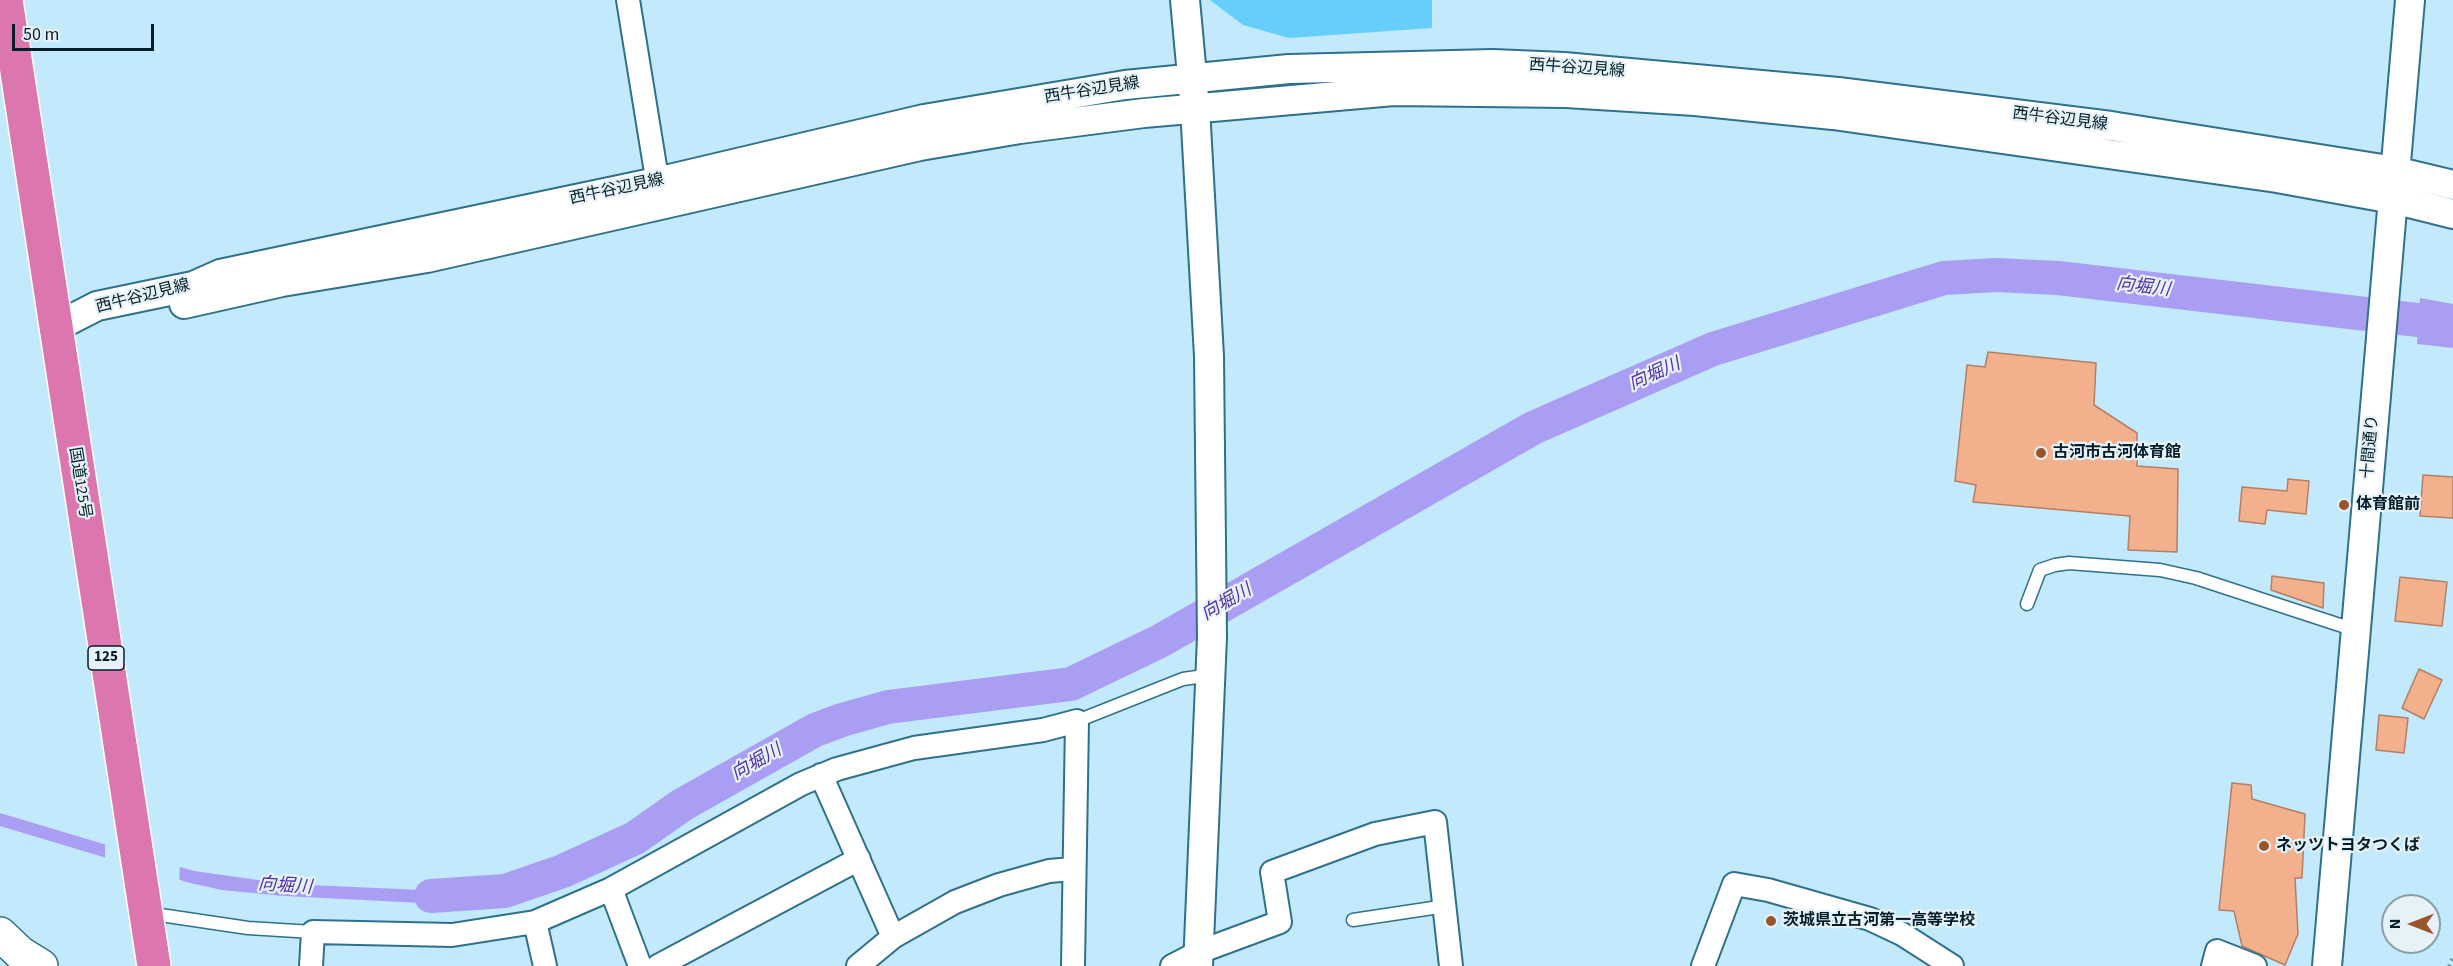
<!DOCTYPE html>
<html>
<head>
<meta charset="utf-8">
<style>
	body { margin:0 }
	#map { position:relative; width:2453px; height:966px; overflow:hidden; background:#c3e9fc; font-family:"Source Sans 3",sans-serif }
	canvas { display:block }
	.north { position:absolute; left:2381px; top:894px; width:60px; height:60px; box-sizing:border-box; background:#e6f2f8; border:2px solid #8b9da6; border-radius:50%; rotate:270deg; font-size:16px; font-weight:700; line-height:24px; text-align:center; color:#031e2a }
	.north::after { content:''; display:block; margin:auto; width:21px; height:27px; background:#9b552b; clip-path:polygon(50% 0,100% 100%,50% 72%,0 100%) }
	.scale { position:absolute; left:12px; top:24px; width:142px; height:27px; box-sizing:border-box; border:3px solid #031e2a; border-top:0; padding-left:8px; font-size:18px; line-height:21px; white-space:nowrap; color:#031e2a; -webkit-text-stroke:4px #e6f2f8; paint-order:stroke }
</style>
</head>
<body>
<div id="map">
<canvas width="2453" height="966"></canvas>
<div class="north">N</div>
<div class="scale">50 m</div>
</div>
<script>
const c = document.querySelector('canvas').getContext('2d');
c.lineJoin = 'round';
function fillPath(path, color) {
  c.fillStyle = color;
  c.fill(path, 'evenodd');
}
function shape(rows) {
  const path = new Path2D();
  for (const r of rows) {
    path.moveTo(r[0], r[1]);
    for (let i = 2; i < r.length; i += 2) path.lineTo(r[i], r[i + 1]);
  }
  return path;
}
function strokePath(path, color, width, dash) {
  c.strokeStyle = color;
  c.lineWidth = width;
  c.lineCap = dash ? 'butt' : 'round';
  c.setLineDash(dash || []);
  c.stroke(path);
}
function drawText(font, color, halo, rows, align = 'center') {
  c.font = font + ' "Source Sans 3","Noto Sans JP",sans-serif';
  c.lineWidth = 4.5;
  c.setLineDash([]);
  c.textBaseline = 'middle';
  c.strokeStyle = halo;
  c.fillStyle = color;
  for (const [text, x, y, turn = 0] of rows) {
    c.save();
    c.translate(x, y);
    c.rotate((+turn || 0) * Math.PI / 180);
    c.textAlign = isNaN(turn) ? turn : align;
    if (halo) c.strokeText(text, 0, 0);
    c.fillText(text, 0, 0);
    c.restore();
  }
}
fillPath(shape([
	[1210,0,1432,0,1432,28,1289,38,1243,25]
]), '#67cdfa');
fillPath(shape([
	[2420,298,2453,304,2453,348,2417,344],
	[0,813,194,871,286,884,422,890,478,888,479,901,422,903,284,896,222,890,190,883,0,826]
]), '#aa9ef4');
fillPath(shape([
	[105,841,180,864,179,883,105,861]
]), '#c3e9fc');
strokePath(shape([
	[431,896,505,891,563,871,635,838,682,805,815,730,842,720,888,707,1071,684,1160,641,1533,428,1713,349,1944,278,1996,275,2058,278,2453,324]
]), '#aa9ef4', 34);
const building = shape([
	[1988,352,2096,363,2094,405,2137,433,2137,466,2178,469,2177,552,2128,550,2130,516,1973,502,1976,485,1955,481,1967,365,1985,367,1988,352],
	[2423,475,2453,477,2453,518,2420,516,2423,475],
	[2288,479,2309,481,2306,514,2267,510,2265,524,2239,521,2242,487,2287,491,2288,479],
	[2272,576,2324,583,2323,608,2271,590,2272,576],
	[2400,577,2447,582,2442,626,2395,621,2400,577],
	[2419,669,2442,680,2424,719,2402,708,2419,669],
	[2379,715,2408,718,2404,753,2376,750,2379,715],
	[2232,783,2251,785,2252,799,2305,814,2302,878,2295,878,2298,934,2285,965,2242,946,2234,911,2219,910,2232,783]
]);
fillPath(building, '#f3b08c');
strokePath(building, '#b57f62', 1.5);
const service = shape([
	[2027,604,2040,570,2055,565,2069,563,2160,570,2196,578,2355,630],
	[1077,721,1183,679,1211,675],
	[147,913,248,928,313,932],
	[1353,920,1446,906]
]);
const minor = shape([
	[628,0,660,197],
	[821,775,893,937],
	[611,889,640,966],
	[535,922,545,966],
	[311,966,313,932,452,935,535,922,611,889,801,784,837,769,914,748,1043,730,1077,721,1073,966],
	[658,966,859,859],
	[858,966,893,937,955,902,999,885,1049,871,1073,869],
	[1172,966,1199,952,1280,922,1272,872,1375,834,1435,822,1451,966],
	[1703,966,1734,884,1768,890,1870,919,1902,934,1952,966],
	[2213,966,2217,951,2255,966]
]);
const tertiary = shape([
	[1185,0,1195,108,1209,356,1212,637,1198,966],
	[184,304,282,282,427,258,920,146,1020,129,1144,113,1394,91,1566,93,1695,101,1833,115,2277,178,2393,199,2453,214],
	[56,327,97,306,193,286,220,274,657,182,924,119,1125,85,1289,69,1493,64,1564,67,1838,92,2111,126,2395,171,2453,185],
	[2327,966,2410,0]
]);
const secondary = shape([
	[0,934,20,953,41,966]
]);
const trunk = shape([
	[6,0,154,966]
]);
strokePath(service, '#2f708c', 15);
strokePath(minor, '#2f708c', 26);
strokePath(tertiary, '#2f708c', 32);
strokePath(secondary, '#2f708c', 36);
strokePath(trunk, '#fff', 36);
strokePath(shape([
	[2449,966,2453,957]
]), '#678897', 4, [1.5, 4.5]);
strokePath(service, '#fff', 12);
strokePath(minor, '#fff', 22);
strokePath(tertiary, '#fff', 28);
strokePath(secondary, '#fff', 33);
strokePath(trunk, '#dc76af', 33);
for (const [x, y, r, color] of [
	[2041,453,6,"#9b552b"],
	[2344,505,6,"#9b552b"],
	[2264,846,6,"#9b552b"],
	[1771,921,6,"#9b552b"]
]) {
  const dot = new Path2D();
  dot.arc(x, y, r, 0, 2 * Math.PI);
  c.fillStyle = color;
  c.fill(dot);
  strokePath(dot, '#e6f2f8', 2);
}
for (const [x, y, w] of [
	[106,658,36]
]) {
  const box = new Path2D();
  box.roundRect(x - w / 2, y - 12, w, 24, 4.5);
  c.fillStyle = '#e6f2f8';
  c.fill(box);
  strokePath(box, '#031e2a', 1.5);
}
drawText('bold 15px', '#031e2a', null, [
	["125",106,658]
]);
drawText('16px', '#031e2a', '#e6f2f8', [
	["西牛谷辺見線",1577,69,4],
	["西牛谷辺見線",1092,91,-9],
	["西牛谷辺見線",2060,120,7],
	["西牛谷辺見線",617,190,-12],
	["西牛谷辺見線",143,297,-14],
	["十間通り",2371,447,-85],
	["国道125号",79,483,81]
]);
drawText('bold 16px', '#031e2a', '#e6f2f8', [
	["古河市古河体育館",2053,453],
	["体育館前",2356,505],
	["ネッツトヨタつくば",2276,846],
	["茨城県立古河第一高等学校",1783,921]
], 'left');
drawText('italic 18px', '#5331ac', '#e6f2f8', [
	["向堀川",2143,288,7],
	["向堀川",1655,375,-24],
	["向堀川",1227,603,-30],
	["向堀川",757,763,-30],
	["向堀川",285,887,4]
]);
</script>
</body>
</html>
